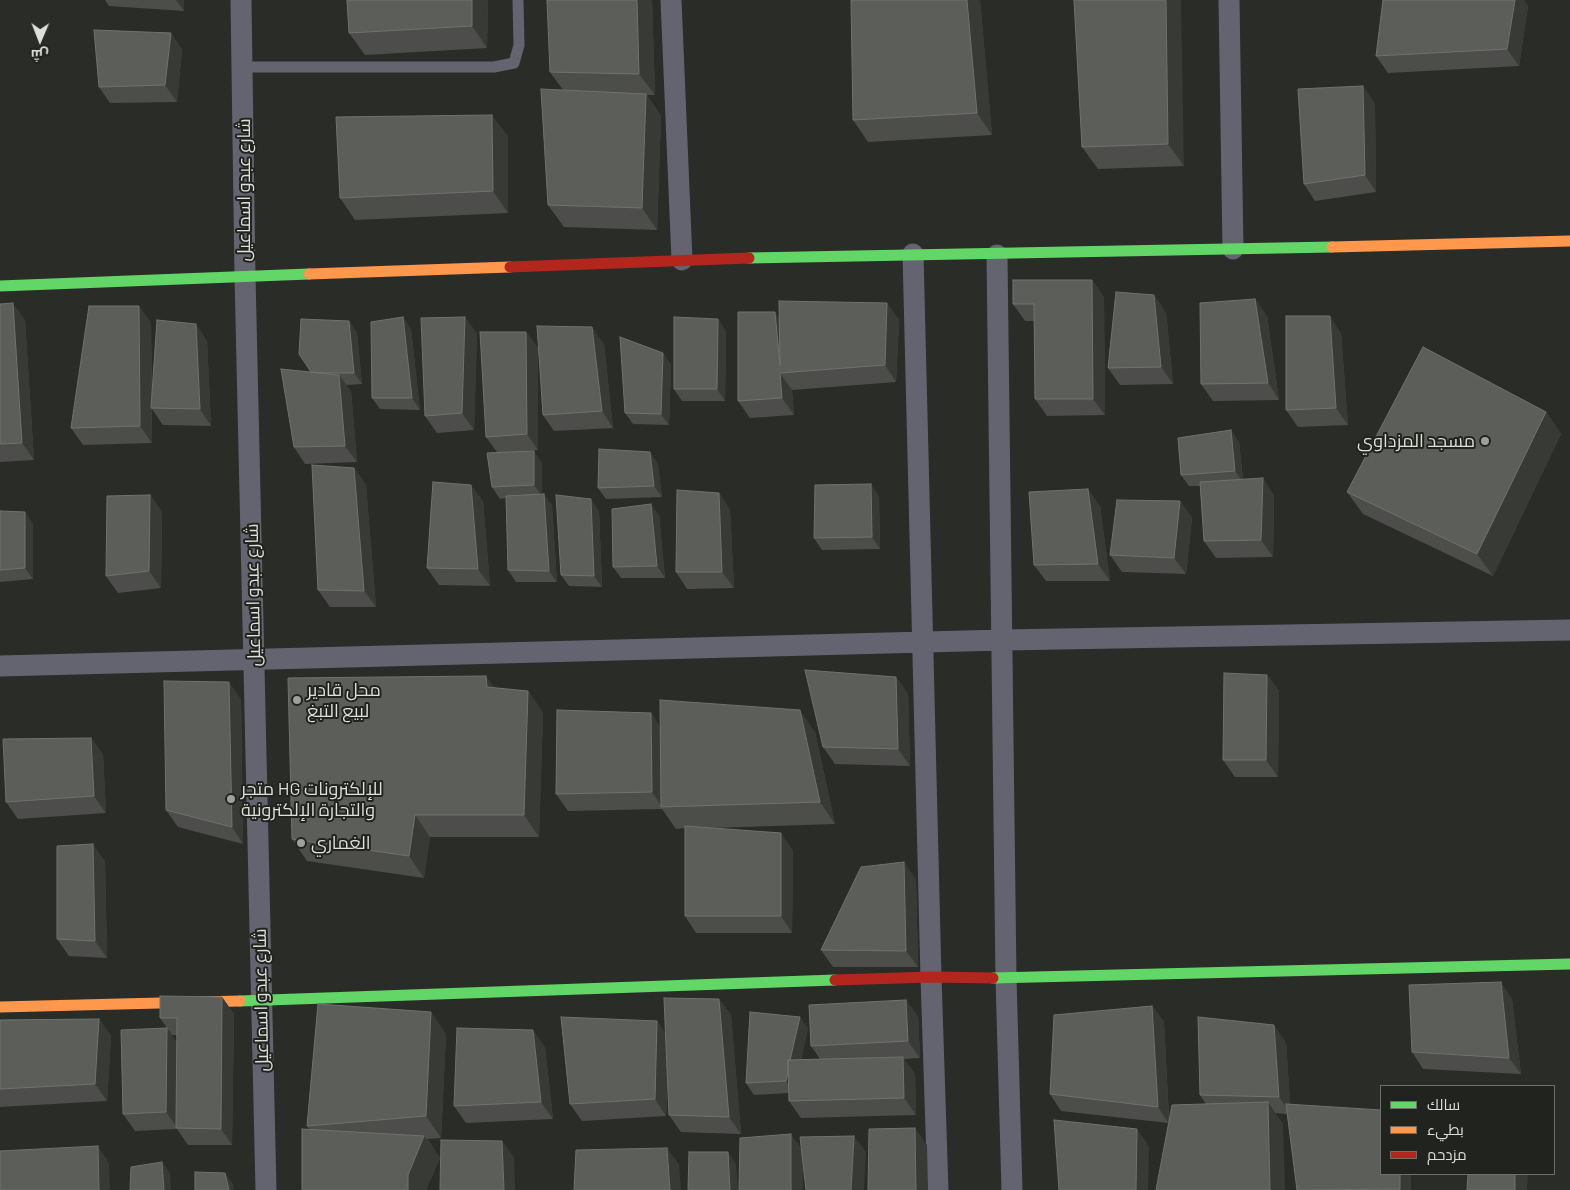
<!DOCTYPE html>
<html>
<head>
<meta charset="utf-8">
<style>
	body { margin:0 }
	#map { position:relative; width:1570px; height:1190px; overflow:hidden; background:#2a2c28; font-family:Barlow,Cairo,sans-serif }
	canvas { display:block }
	.legend { position:absolute; left:1380px; top:1085px; width:175px; height:90px; box-sizing:border-box; background:#21241e; border:1px solid #6c6f6a; margin:0; padding:6px 9px; list-style:none; font-size:15px; color:#dddfdb }
	.legend li { display:flex; align-items:center; gap:10px; height:25px }
	.legend b { width:25px; border:1px solid #6c6f6a }
	.north { position:absolute; left:15px; top:15px; width:50px; height:50px; -webkit-text-stroke:4px #21241e; paint-order:stroke; rotate:181deg; font-size:14px; font-weight:700; line-height:20px; text-align:center; color:#dddfdb }
	.north::after { content:''; display:block; margin:auto; width:18px; height:22px; background:#dddfdb; clip-path:polygon(50% 0,100% 100%,50% 72%,0 100%) }
</style>
</head>
<body>
<div id="map">
<canvas width="1570" height="1190"></canvas>
<ul class="legend">
<li><b style="height:6px;background:#63d668"></b>سالك</li>
<li><b style="height:6px;background:#ff974d"></b>بطيء</li>
<li><b style="height:6px;background:#b3261e"></b>مزدحم</li>
</ul>
<div class="north">ش</div>
</div>
<script>
const c = document.querySelector('canvas').getContext('2d');
c.lineJoin = 'round';
function shape(rows) {
  const path = new Path2D();
  for (const r of rows) {
    path.moveTo(r[0], r[1]);
    for (let i = 2; i < r.length; i += 2) path.lineTo(r[i], r[i + 1]);
  }
  return path;
}
function strokePath(path, color, width, dash) {
  c.strokeStyle = color;
  c.lineWidth = width;
  c.lineCap = dash ? 'butt' : 'round';
  c.setLineDash(dash || []);
  c.stroke(path);
}
function fillPath(path, color) {
  c.fillStyle = color;
  c.fill(path, 'evenodd');
}
function drawText(font, color, halo, rows, align = 'center') {
  c.font = font + ' Barlow,Cairo,sans-serif';
  c.lineWidth = 4;
  c.setLineDash([]);
  c.textBaseline = 'middle';
  c.strokeStyle = halo;
  c.fillStyle = color;
  for (const [text, x, y, turn = 0] of rows) {
    c.save();
    c.translate(x, y);
    c.rotate((+turn || 0) * Math.PI / 180);
    c.textAlign = isNaN(turn) ? turn : align;
    if (halo) c.strokeText(text, 0, 0);
    c.fillText(text, 0, 0);
    c.restore();
  }
}
strokePath(shape([
	[243,67,494,67,514,63,519,45,518,0]
]), '#646471', 11);
strokePath(shape([
	[241,0,245,276,266,1190],
	[671,0,682,260],
	[1229,0,1233,249],
	[913,254,931,977,938,1190],
	[997,255,1006,978,1012,1190],
	[0,666,1003,640,1570,630]
]), '#646471', 21);
strokePath(shape([
	[749,258,1332,247],
	[0,286,309,274],
	[993,978,1570,964],
	[240,1001,835,980]
]), '#63d668', 11);
strokePath(shape([
	[1332,247,1570,241],
	[309,274,510,267],
	[0,1007,240,1001]
]), '#ff974d', 11);
strokePath(shape([
	[510,267,749,258],
	[835,980,931,977,993,978]
]), '#b3261e', 11);
fillPath(shape([
	[105,0,184,0,184,11,109,6],
	[347,0,488,0,487,48,365,55,349,33],
	[652,0,655,95,647,95,661,116,657,230,564,227,548,205,563,90,550,72],
	[980,0,992,135,868,142,853,120],
	[1074,0,1184,166,1098,169,1082,147],
	[1528,6,1519,66,1388,73,1376,56],
	[171,33,182,50,177,102,110,103,99,87],
	[1375,103,1376,192,1315,201,1304,184],
	[508,136,508,213,355,220,340,198],
	[1092,280,1104,297,1105,415,1047,416,1035,399,1034,321,1025,321,1013,304],
	[1255,299,1267,316,1279,400,1213,401,1201,384],
	[887,303,899,320,896,382,792,390,794,415,750,418,738,401,780,318],
	[0,304,25,320,34,460,0,462],
	[1166,312,1173,384,1120,385,1108,368],
	[718,319,726,331,725,401,682,401,674,389],
	[349,321,357,333,362,384,346,385,351,391,357,462,305,464,294,447,311,372],
	[151,322,152,400,207,340,211,426,163,425,152,409,152,443,83,445,71,428],
	[411,329,420,410,380,409,372,398],
	[526,332,538,348,538,450,526,451,542,463,542,494,552,505,557,582,516,582,508,570,506,498,500,499,492,487,497,452,486,437],
	[477,333,474,430,437,433,425,416],
	[1341,333,1348,425,1298,427,1286,410],
	[604,344,613,428,554,431,543,415],
	[663,353,671,365,669,425,633,424,625,413],
	[1546,412,1561,434,1493,576,1363,514,1347,492],
	[1239,442,1243,479,1274,495,1273,557,1216,558,1204,541,1200,486,1189,486,1181,475],
	[658,464,662,497,606,499,598,488],
	[354,468,366,485,376,607,330,607,318,590],
	[719,493,730,510,734,588,687,589,676,572],
	[150,495,162,512,161,588,118,593,106,576],
	[879,496,880,549,822,550,814,538],
	[483,501,490,586,439,585,427,568],
	[1180,501,1192,518,1186,574,1122,572,1110,555],
	[1100,506,1110,581,1046,581,1034,565],
	[0,511,33,523,33,579,0,582],
	[599,511,602,587,569,586,561,575],
	[659,515,665,578,621,578,613,567],
	[1267,675,1279,691,1278,777,1235,777,1223,760],
	[896,677,908,694,910,766,835,764,823,747],
	[495,688,528,691,543,713,539,837,430,837,424,878,307,861,292,839],
	[241,699,243,844,178,827,166,810],
	[651,713,660,727,815,732,835,824,711,828,793,850,792,933,696,933,685,916,685,828,676,829,662,809,568,811,556,794],
	[91,738,103,755,106,813,18,819,6,802],
	[105,861,107,958,69,956,57,939],
	[916,879,918,967,833,967,821,950],
	[222,997,234,1014,232,1145,188,1145,177,1129,135,1131,123,1114,177,1043,177,1035,172,1035,160,1018],
	[719,999,731,1015,741,1134,681,1132,669,1115,668,1076,666,1116,582,1121,570,1104,657,1021,666,1034],
	[1512,999,1521,1074,1423,1069,1412,1052],
	[1152,1006,1164,1022,1169,1118,1206,1104,1200,1095,1286,1042,1290,1104,1381,1174,1411,1174,1411,1190,1297,1190,1287,1114,1275,1113,1283,1124,1168,1123,1061,1111,1050,1094],
	[918,1016,920,1058,904,1059,915,1074,916,1115,801,1118,789,1101,789,1093,754,1095,746,1083,808,1028,801,1060,820,1059,811,1046],
	[99,1019,111,1036,107,1101,0,1107,0,1020],
	[446,1034,441,1138,427,1139,440,1158,426,1190,302,1190,310,1130,307,1126],
	[545,1047,553,1119,466,1123,454,1106]
]), '#4d4e4b');
fillPath(shape([
	[176,0,184,0,184,11],
	[472,0,488,0,487,48,472,26],
	[637,0,652,0,655,95,639,74],
	[967,0,980,0,992,135,977,113],
	[1166,0,1181,0,1184,166,1168,144],
	[1515,0,1524,0,1528,6,1519,66,1507,49],
	[171,33,182,50,177,102,165,85],
	[1363,86,1375,103,1376,192,1365,175],
	[646,94,661,116,657,230,642,208],
	[492,115,508,136,508,213,493,191],
	[1092,280,1104,297,1105,415,1093,399],
	[1154,295,1166,312,1173,384,1161,367],
	[1255,299,1267,316,1279,400,1268,383],
	[13,303,25,320,34,460,22,443],
	[887,303,899,320,896,382,885,365],
	[139,306,151,322,152,443,140,426],
	[775,312,787,329,780,365],
	[1330,316,1341,333,1348,425,1336,408],
	[403,317,411,329,420,410,412,398],
	[465,317,477,333,474,430,462,413],
	[718,319,726,331,725,401,717,389],
	[349,321,357,333,362,384,354,373],
	[196,324,207,340,211,426,200,409],
	[592,327,604,344,613,428,602,411],
	[526,332,538,348,538,450,527,434],
	[663,353,671,365,669,425,661,414],
	[780,373,792,390,794,415,782,398],
	[339,375,351,391,357,462,345,446],
	[1546,412,1561,434,1493,576,1477,554],
	[1231,430,1239,442,1243,482,1235,471],
	[534,451,542,463,542,497,534,485],
	[650,452,658,464,662,497,654,486],
	[354,468,366,485,376,607,364,591],
	[1263,478,1274,495,1273,557,1261,540],
	[871,484,879,496,880,549,872,537],
	[471,485,483,501,490,586,478,569],
	[1088,489,1100,506,1110,581,1098,564],
	[719,493,730,510,734,588,722,572],
	[544,494,552,505,557,582,549,571],
	[150,495,162,512,161,588,149,571],
	[591,499,599,511,602,587,594,576],
	[1180,501,1192,518,1186,574,1174,558],
	[651,504,659,515,665,578,657,566],
	[25,512,33,523,33,579,25,568],
	[1267,675,1279,691,1278,777,1266,760],
	[486,676,502,698,487,687],
	[896,677,908,694,910,766,898,749],
	[229,682,241,699,243,844,232,827],
	[528,691,543,713,539,837,524,815],
	[800,710,815,732,835,824,820,802],
	[651,713,662,730,662,807,652,792],
	[91,738,103,755,106,813,94,796],
	[415,815,430,837,424,878,409,856],
	[781,833,793,850,792,933,781,916],
	[93,844,105,861,107,958,95,941],
	[904,862,916,879,918,967,906,951],
	[1501,982,1512,999,1521,1074,1509,1058],
	[222,997,234,1014,232,1145,221,1129],
	[719,999,731,1015,741,1134,729,1117],
	[906,1000,918,1016,920,1058,908,1041],
	[1152,1006,1164,1022,1169,1124,1158,1107],
	[431,1012,446,1034,441,1138,426,1116],
	[800,1017,808,1028,794,1093,786,1081],
	[99,1019,111,1036,107,1101,95,1084],
	[657,1021,669,1038,666,1116,655,1099],
	[1274,1025,1286,1042,1291,1114,1279,1097],
	[167,1028,179,1045,178,1129,166,1112],
	[533,1030,545,1047,553,1119,541,1102],
	[903,1057,915,1074,916,1115,904,1098],
	[1268,1102,1283,1124,1285,1190,1270,1190],
	[915,1128,927,1145,928,1190,916,1190],
	[1137,1129,1149,1146,1148,1190,1136,1190],
	[791,1134,803,1151,803,1190,791,1190],
	[424,1136,440,1158,426,1190,408,1190,408,1175],
	[854,1136,866,1152,864,1190,851,1190],
	[502,1141,514,1157,515,1190,504,1190],
	[98,1146,109,1163,110,1190,99,1190],
	[667,1148,679,1164,681,1190,670,1190],
	[728,1152,736,1164,738,1190,730,1190],
	[162,1162,170,1173,171,1190,164,1190],
	[225,1173,233,1184,234,1190,229,1190],
	[1400,1174,1411,1174,1411,1190,1400,1190],
	[1515,1174,1528,1174,1527,1190,1515,1190]
]), '#383a36');
const building = shape([
	[347,0,472,0,472,26,349,33,347,0],
	[547,0,637,0,639,74,550,72,547,0],
	[851,0,967,0,977,113,853,120,851,0],
	[1074,0,1166,0,1168,144,1082,147,1074,0],
	[1383,0,1515,0,1507,49,1376,56,1383,0],
	[94,30,171,33,165,85,99,87,94,30],
	[1363,86,1365,175,1304,184,1298,89,1363,86],
	[541,89,646,94,642,208,548,205,541,89],
	[492,115,493,191,340,198,336,117,492,115],
	[1013,280,1092,280,1093,399,1035,399,1034,304,1013,304,1013,280],
	[1116,292,1154,295,1161,367,1108,368,1116,292],
	[1255,299,1268,383,1201,384,1200,303,1255,299],
	[779,301,887,303,885,365,780,373,782,398,738,401,738,312,775,312,780,365,779,301],
	[13,303,22,443,0,444,0,304,13,303],
	[89,306,139,306,140,426,71,428,89,306],
	[1286,316,1330,316,1336,408,1286,410,1286,316],
	[403,317,412,398,372,398,371,322,403,317],
	[465,317,462,413,425,416,421,318,465,317],
	[674,317,718,319,717,389,674,389,674,317],
	[301,319,349,321,354,373,328,373,311,372,299,354,301,319],
	[157,320,196,324,200,409,151,408,157,320],
	[537,326,592,327,602,411,543,415,537,326],
	[480,332,526,332,527,434,486,437,480,332],
	[620,337,663,353,661,414,625,413,620,337],
	[1423,347,1546,412,1477,554,1347,492,1423,347],
	[281,369,339,375,345,446,294,447,281,369],
	[1231,430,1235,471,1181,475,1178,438,1231,430],
	[599,449,650,452,654,486,598,488,599,449],
	[534,451,534,485,492,487,487,453,534,451],
	[312,465,354,468,364,591,318,590,312,465],
	[1263,478,1261,540,1204,541,1200,482,1263,478],
	[433,482,471,485,478,569,427,568,433,482],
	[871,484,872,537,814,538,815,485,871,484],
	[1088,489,1098,564,1034,565,1029,492,1088,489],
	[677,490,719,493,722,572,676,572,677,490],
	[544,494,549,571,508,570,506,496,544,494],
	[150,495,149,571,106,576,107,496,150,495],
	[556,495,591,499,594,576,561,575,556,495],
	[1117,500,1180,501,1174,558,1110,555,1117,500],
	[651,504,657,566,613,567,612,509,651,504],
	[0,511,25,512,25,568,0,570,0,511],
	[805,670,896,677,898,749,823,747,805,670],
	[1224,673,1267,675,1266,760,1223,760,1224,673],
	[486,676,487,687,528,691,524,815,415,815,409,856,292,839,288,678,486,676],
	[164,681,229,682,232,827,166,810,164,681],
	[660,700,800,710,820,802,661,807,660,700],
	[557,710,651,713,652,792,556,794,557,710],
	[91,738,94,796,6,802,3,739,91,738],
	[685,826,781,833,781,916,685,916,685,826],
	[93,844,95,941,57,939,57,846,93,844],
	[904,862,906,951,821,950,861,867,904,862],
	[1501,982,1509,1058,1412,1052,1409,985,1501,982],
	[160,996,222,997,221,1129,176,1128,177,1018,160,1018,160,996],
	[664,998,719,999,729,1117,669,1115,664,998],
	[906,1000,908,1041,811,1046,809,1005,906,1000],
	[318,1004,431,1012,426,1116,307,1126,318,1004],
	[1152,1006,1158,1107,1050,1094,1054,1015,1152,1006],
	[750,1012,800,1017,790,1060,788,1060,788,1072,786,1081,746,1083,750,1012],
	[561,1017,657,1021,655,1099,570,1104,561,1017],
	[1198,1017,1274,1025,1279,1097,1200,1095,1198,1017],
	[99,1019,95,1084,0,1089,0,1020,99,1019],
	[167,1028,166,1112,123,1114,121,1030,167,1028],
	[457,1028,533,1030,541,1102,454,1106,457,1028],
	[903,1057,904,1098,789,1101,788,1060,903,1057],
	[1268,1102,1270,1190,1156,1190,1172,1105,1268,1102],
	[1286,1104,1381,1110,1381,1174,1400,1174,1400,1189,1297,1190,1286,1104],
	[1054,1120,1137,1129,1136,1190,1059,1190,1054,1120],
	[915,1128,916,1190,868,1190,869,1129,915,1128],
	[302,1129,424,1136,408,1175,408,1190,302,1190,302,1129],
	[791,1134,791,1190,739,1190,740,1138,791,1134],
	[854,1136,851,1190,806,1190,800,1137,854,1136],
	[441,1140,502,1141,504,1190,440,1190,441,1140],
	[98,1146,99,1190,0,1190,0,1151,98,1146],
	[667,1148,670,1190,574,1190,576,1150,667,1148],
	[689,1152,728,1152,730,1190,688,1190,689,1152],
	[162,1162,164,1190,130,1190,131,1167,162,1162],
	[195,1172,225,1173,229,1190,195,1190,195,1172],
	[1468,1174,1515,1174,1515,1190,1467,1190,1468,1174]
]);
fillPath(building, '#5c5e5a');
strokePath(building, '#70726e', 1);
for (const [x, y, r, color] of [
	[1485,441,5,"#9ea09c"],
	[297,700,5,"#9ea09c"],
	[231,799,5,"#9ea09c"],
	[301,843,5,"#9ea09c"]
]) {
  const dot = new Path2D();
  dot.arc(x, y, r, 0, 2 * Math.PI);
  c.fillStyle = color;
  c.fill(dot);
  strokePath(dot, '#21241e', 2);
}
drawText('18px', '#dddfdb', '#21241e', [
	["شارع عبدو اسماعيل",244,190,-90],
	["شارع عبدو اسماعيل",253,595,-91],
	["شارع عبدو اسماعيل",261,1000,-91]
]);
drawText('18px', '#dddfdb', '#21241e', [
	["مسجد المزداوي",1475,441,"right"],
	["محل قادير",307,690],
	["لبيع التبغ",307,711],
	["متجر HG للإلكترونات",241,789],
	["والتجارة الإلكترونية",241,810],
	["الغماري",311,843]
], 'left');
</script>
</body>
</html>
